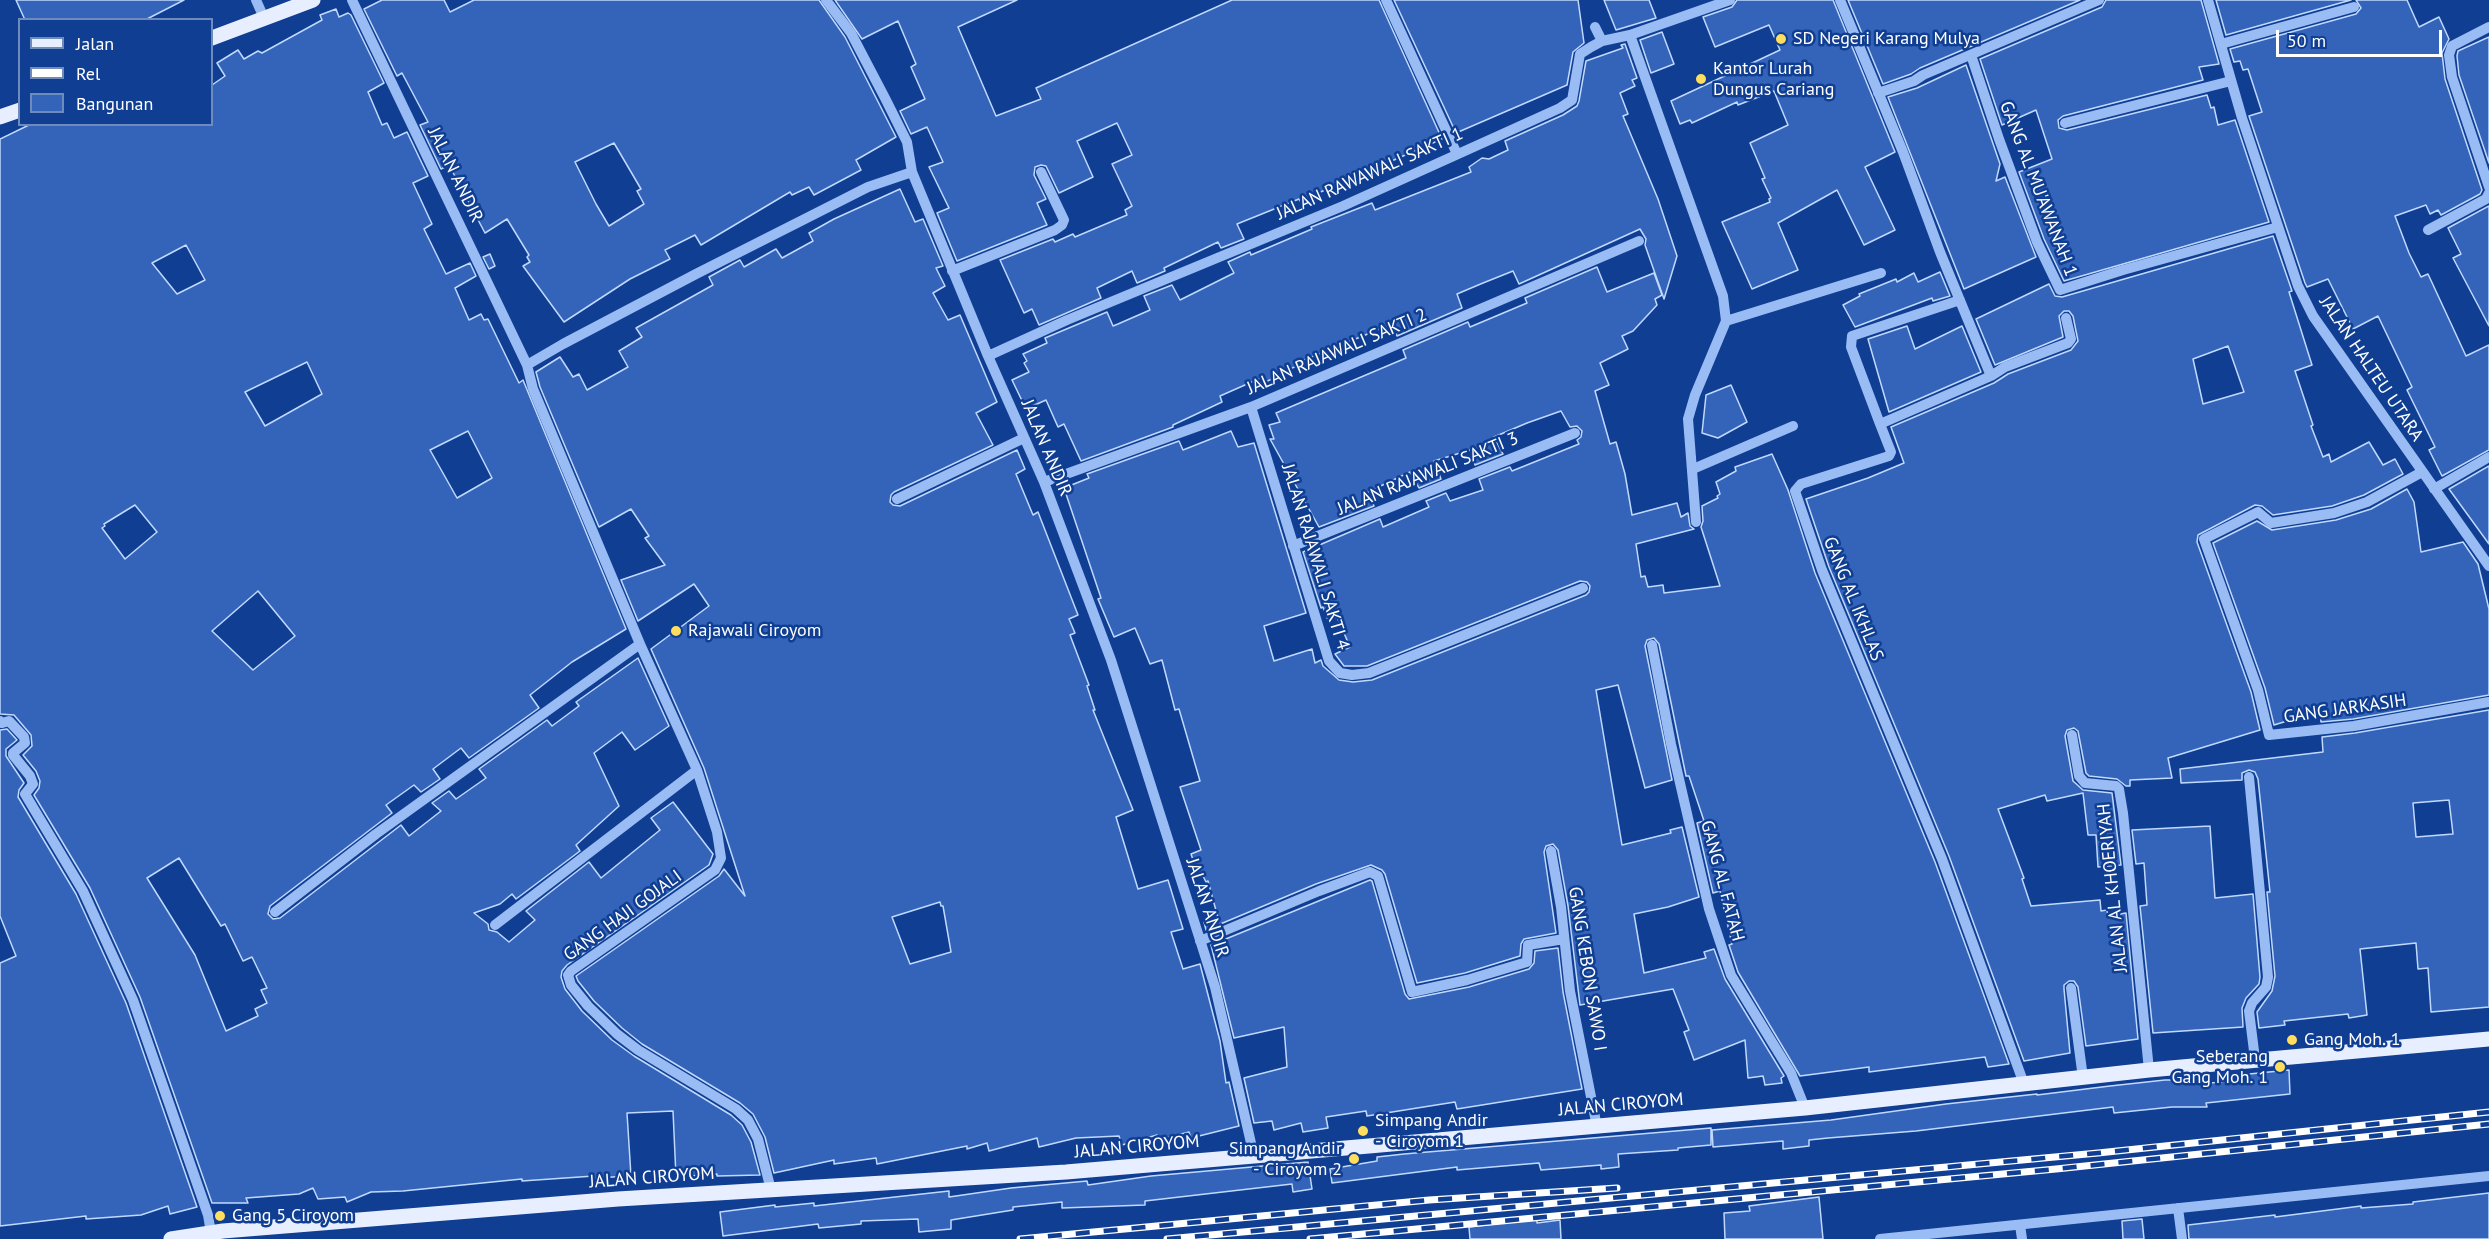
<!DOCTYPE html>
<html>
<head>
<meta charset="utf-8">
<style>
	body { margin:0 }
	#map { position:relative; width:2489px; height:1239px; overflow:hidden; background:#0f3e92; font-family:"PT Sans",sans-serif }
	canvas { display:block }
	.legend { position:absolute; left:18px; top:18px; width:195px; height:108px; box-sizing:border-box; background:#0f3e92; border:2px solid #6f8bbe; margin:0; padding:8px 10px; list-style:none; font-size:18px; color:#fff }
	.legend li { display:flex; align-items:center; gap:12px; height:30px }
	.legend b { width:30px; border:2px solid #6f8bbe }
	.scale { position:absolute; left:2276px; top:30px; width:166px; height:27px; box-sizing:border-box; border:3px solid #fff; border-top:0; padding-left:8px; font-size:18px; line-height:21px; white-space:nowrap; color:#fff; -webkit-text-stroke:4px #0f3e92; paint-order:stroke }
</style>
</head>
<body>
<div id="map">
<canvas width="2489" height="1239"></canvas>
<ul class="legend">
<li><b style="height:8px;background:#e7eeff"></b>Jalan</li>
<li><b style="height:8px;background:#fff"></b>Rel</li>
<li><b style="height:16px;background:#3364ba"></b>Bangunan</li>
</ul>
<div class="scale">50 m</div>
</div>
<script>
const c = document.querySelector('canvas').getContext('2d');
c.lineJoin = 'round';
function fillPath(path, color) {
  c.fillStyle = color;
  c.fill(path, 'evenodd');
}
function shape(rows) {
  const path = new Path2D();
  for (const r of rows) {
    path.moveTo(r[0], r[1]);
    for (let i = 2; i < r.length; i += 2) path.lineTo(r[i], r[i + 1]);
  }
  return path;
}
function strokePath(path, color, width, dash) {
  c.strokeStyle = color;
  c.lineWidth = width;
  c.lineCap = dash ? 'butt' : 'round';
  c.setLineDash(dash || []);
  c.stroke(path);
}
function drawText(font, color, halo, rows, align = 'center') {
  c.font = font + ' "PT Sans",sans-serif';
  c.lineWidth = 5;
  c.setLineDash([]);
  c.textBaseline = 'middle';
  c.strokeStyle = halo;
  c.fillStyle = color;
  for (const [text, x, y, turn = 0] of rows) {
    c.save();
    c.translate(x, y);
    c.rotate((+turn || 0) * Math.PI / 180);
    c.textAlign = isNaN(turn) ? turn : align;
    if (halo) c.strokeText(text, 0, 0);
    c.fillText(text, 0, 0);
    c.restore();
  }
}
const building = shape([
	[16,0,184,0,145,20,25,20,16,0],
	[382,0,444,0,450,12,474,0,819,0,845,37,896,137,856,160,861,170,814,195,809,187,792,195,790,192,701,245,695,235,665,250,670,259,630,279,564,322,523,266,530,262,527,257,529,255,507,219,485,233,449,165,441,169,420,125,428,122,402,73,397,76,364,9,382,0],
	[614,143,641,189,637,191,644,204,609,226,596,204,575,162,614,143],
	[835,0,1017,0,958,27,996,116,1041,99,1036,88,1232,0,1379,0,1442,139,1300,201,1299,199,1237,224,1244,239,1221,248,1218,242,1164,268,1165,271,1137,283,1132,271,1097,288,1101,298,1039,325,1032,309,1024,313,1000,260,1053,239,1055,242,1073,234,1075,237,1127,215,1125,210,1132,206,1112,164,1132,155,1117,123,1077,141,1093,177,1059,193,1046,166,1041,165,1035,167,1034,175,1046,199,1037,203,1047,225,957,261,937,213,949,208,929,167,943,162,927,127,911,134,900,111,925,99,911,67,916,64,898,21,862,39,835,0],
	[1394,0,1578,0,1584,43,1573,52,1567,85,1456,133,1394,0],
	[1604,0,1649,0,1656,18,1616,30,1604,0],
	[1737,0,1833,0,1895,152,1865,167,1895,230,1864,245,1837,190,1778,223,1798,270,1752,289,1722,222,1770,202,1769,199,1771,198,1762,179,1765,178,1750,143,1788,125,1774,91,1738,105,1737,102,1692,123,1690,120,1680,124,1671,101,1780,50,1769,25,1715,47,1703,17,1732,7,1737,0],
	[1848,0,2080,0,1920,68,1911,74,1883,84,1848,0],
	[2106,0,2201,0,2219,64,2199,67,2203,80,2063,116,2058,120,2059,128,2067,130,2207,95,2211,108,2214,107,2218,125,2235,120,2269,222,2064,281,2044,239,2019,172,2052,159,2036,110,2002,125,1980,59,2102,7,2106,0],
	[2216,0,2351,0,2226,35,2216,0],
	[2356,0,2407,0,2419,27,2439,17,2449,39,2442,53,2445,79,2482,190,2480,194,2441,215,2438,210,2430,214,2426,205,2395,216,2409,253,2421,277,2428,274,2466,356,2489,345,2489,450,2442,476,2429,450,2435,447,2407,390,2412,387,2378,316,2353,329,2328,279,2307,287,2305,283,2249,116,2262,112,2248,69,2243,70,2240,61,2234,62,2230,49,2356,14,2361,8,2356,0],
	[336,9,339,17,348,13,351,15,384,83,368,92,382,125,387,123,394,138,407,132,428,176,413,183,432,224,424,229,446,274,470,263,476,276,455,288,469,320,481,314,484,320,488,319,519,383,523,380,626,629,572,662,530,695,539,708,469,758,461,748,433,769,440,779,421,792,414,785,386,805,392,813,270,906,268,914,273,919,280,918,401,825,409,836,441,811,432,803,449,791,456,799,486,778,479,769,547,720,552,726,579,706,576,702,638,658,669,726,635,750,622,732,594,753,619,806,576,845,580,851,516,899,512,894,500,904,474,913,488,924,489,930,497,932,509,942,535,920,526,911,589,862,601,878,660,830,651,818,673,802,713,854,709,865,567,965,562,971,561,977,565,989,582,1011,612,1040,634,1056,731,1115,742,1125,751,1142,760,1175,717,1176,717,1174,676,1177,673,1111,627,1113,631,1176,594,1178,594,1176,522,1181,522,1179,403,1191,371,1192,347,1202,345,1197,318,1199,313,1188,299,1194,246,1198,248,1203,212,1203,140,997,90,888,34,795,39,788,40,781,36,771,23,755,32,746,31,735,14,715,0,714,0,139,31,124,212,124,212,85,225,76,217,63,238,50,244,59,258,51,262,53,322,20,320,15,336,9],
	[186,245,205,280,177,294,152,263,186,245],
	[307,362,322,394,265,426,245,392,307,362],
	[468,431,492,478,457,498,430,450,468,431],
	[135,505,157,532,125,559,102,528,105,526,104,524,135,505],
	[258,591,295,636,253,670,212,631,258,591],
	[179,858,221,926,225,924,243,961,252,957,267,988,261,990,267,1003,255,1009,258,1016,226,1031,195,955,147,878,179,858],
	[1662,32,1674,64,1651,73,1640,40,1662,32],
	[2489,37,2489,163,2459,75,2457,56,2458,51,2489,37],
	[1625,44,1637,78,1632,80,1635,86,1620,93,1628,114,1623,116,1658,199,1677,256,1664,299,1645,245,1646,239,1640,229,1519,284,1513,271,1483,283,1457,294,1462,308,1397,336,1392,324,1297,363,1298,366,1283,371,1284,374,1265,382,1263,377,1220,396,1222,402,1173,425,1173,427,1081,461,1064,424,1058,427,1046,400,1026,409,1012,380,1029,372,1024,363,1027,361,1023,354,1047,343,1045,338,1107,312,1113,326,1118,324,1150,310,1144,296,1172,285,1180,300,1234,273,1228,262,1250,252,1251,255,1312,229,1311,227,1372,203,1375,210,1471,172,1469,167,1482,158,1489,159,1508,150,1505,141,1563,115,1577,106,1579,101,1586,61,1623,48,1621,45,1625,44],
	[1966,65,2000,164,1996,181,2005,177,2036,257,1964,289,1888,97,1917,88,1966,65],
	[900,189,915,222,923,219,943,266,936,268,945,286,933,293,948,320,960,315,997,402,976,413,993,445,894,492,891,495,890,502,893,505,900,506,1017,450,1025,469,1016,474,1033,515,1038,512,1078,615,1069,619,1075,633,1070,635,1089,685,1087,686,1095,710,1093,710,1133,810,1116,817,1138,889,1168,880,1183,929,1171,932,1183,969,1200,964,1220,1041,1226,1083,1229,1082,1239,1126,1191,1138,1189,1132,1158,1140,1157,1135,1122,1145,1119,1136,1076,1138,1039,1147,1037,1138,989,1151,987,1143,967,1149,967,1146,877,1164,876,1158,834,1164,834,1160,774,1173,765,1137,753,1114,740,1103,642,1044,622,1028,594,1001,578,981,576,976,719,876,724,869,745,896,704,768,651,649,709,606,694,584,638,621,621,580,665,565,645,538,649,536,631,509,599,527,540,387,536,372,560,357,573,377,579,374,587,390,628,367,619,351,642,337,636,328,713,285,709,277,740,260,744,267,776,249,782,258,813,241,809,233,834,219,900,189],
	[940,902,941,906,943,906,951,952,910,964,892,917,940,902],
	[2489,206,2489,326,2453,258,2461,254,2448,228,2489,206],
	[2273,236,2292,291,2289,292,2312,365,2295,371,2313,425,2311,426,2323,457,2329,454,2331,462,2369,442,2383,465,2395,459,2403,474,2364,495,2332,506,2273,515,2262,506,2255,505,2198,535,2197,542,2251,692,2260,730,2168,758,2172,778,2130,780,2130,786,2126,786,2117,779,2089,776,2086,773,2078,731,2074,728,2067,730,2065,736,2073,781,2083,790,2112,793,2121,865,2098,867,2096,835,2088,835,2083,793,2047,801,2045,795,1998,809,2024,878,2022,879,2031,906,2100,900,2101,911,2107,910,2108,916,2126,913,2138,1039,2086,1046,2078,987,2074,981,2069,981,2064,985,2064,989,2070,1053,2024,1061,1949,856,1829,567,1806,499,1868,478,1904,463,1891,427,1994,383,2008,374,2071,350,2078,341,2073,316,2069,311,2064,311,2059,316,2063,337,1995,365,1976,319,2049,284,2055,296,2062,297,2273,236],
	[2228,346,2244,392,2203,404,2193,359,2228,346],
	[490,254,495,266,489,269,483,257,490,254],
	[1597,267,1607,292,1654,273,1662,295,1655,299,1657,305,1633,331,1622,336,1628,349,1600,363,1609,385,1595,391,1610,444,1616,442,1625,474,1632,515,1677,503,1681,517,1688,513,1690,526,1694,529,1636,544,1641,577,1645,576,1648,587,1663,585,1664,593,1720,586,1701,527,1703,521,1702,506,1718,498,1717,496,1720,494,1716,482,1736,471,1735,467,1772,454,1788,490,1815,573,1935,862,2009,1064,1988,1067,1985,1057,1869,1072,1869,1067,1800,1076,1738,972,1729,945,1732,944,1720,891,1713,893,1697,823,1704,821,1689,776,1686,776,1659,644,1654,638,1647,640,1645,646,1672,780,1645,788,1618,685,1596,690,1622,845,1671,833,1670,830,1682,827,1699,897,1668,907,1634,914,1644,973,1706,958,1704,952,1714,949,1725,979,1784,1076,1781,1078,1782,1083,1765,1085,1763,1076,1748,1078,1745,1040,1694,1060,1684,1032,1689,1030,1673,989,1580,1005,1568,906,1558,850,1553,844,1546,846,1544,852,1556,933,1524,939,1521,944,1520,956,1465,973,1417,983,1385,874,1382,870,1371,865,1316,884,1206,930,1204,922,1218,918,1208,881,1206,882,1203,876,1199,877,1191,854,1201,850,1180,787,1200,781,1179,709,1175,710,1162,660,1150,664,1135,628,1114,637,1098,599,1101,598,1064,488,1089,478,1087,474,1179,441,1183,450,1231,431,1238,447,1254,443,1306,613,1264,626,1274,661,1312,649,1315,663,1321,660,1323,666,1339,680,1353,682,1372,680,1586,595,1589,592,1590,586,1587,582,1580,581,1367,666,1344,666,1335,654,1350,647,1337,617,1328,620,1323,607,1321,608,1303,552,1380,519,1383,527,1429,507,1426,501,1446,493,1450,501,1483,490,1479,479,1510,467,1512,471,1579,444,1577,440,1581,437,1582,431,1577,426,1570,427,1561,411,1527,423,1494,437,1503,454,1475,465,1470,450,1434,461,1441,479,1419,488,1410,472,1368,492,1374,506,1319,527,1270,439,1274,439,1269,425,1280,422,1276,413,1406,358,1403,350,1468,322,1470,327,1527,303,1525,298,1597,267],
	[1940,272,1950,296,1933,301,1932,298,1855,327,1843,305,1860,296,1859,294,1896,279,1897,282,1914,273,1918,282,1940,272],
	[1907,326,1915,349,1962,326,1981,372,1889,412,1868,339,1907,326],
	[1731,385,1747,422,1718,438,1702,433,1706,395,1731,385],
	[2489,466,2489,544,2449,489,2489,466],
	[2407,489,2414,502,2421,552,2463,542,2478,564,2489,609,2489,695,2353,719,2321,722,2320,711,2274,725,2265,688,2213,543,2257,521,2272,530,2336,520,2371,509,2407,489],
	[2489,710,2489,1007,2431,1012,2428,968,2418,969,2416,943,2360,949,2367,1015,2349,1018,2348,1014,2284,1021,2285,1025,2259,1028,2257,1012,2272,991,2275,976,2267,892,2270,892,2258,779,2255,772,2249,770,2242,773,2242,780,2181,783,2180,769,2323,752,2322,737,2355,733,2489,710],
	[2449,800,2453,834,2416,837,2413,803,2449,800],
	[7,729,17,740,6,749,6,756,24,783,19,790,18,797,76,894,126,1003,197,1207,170,1214,168,1206,141,1215,86,1219,86,1216,0,1226,0,963,16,956,0,916,0,730,7,729],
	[2210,826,2215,898,2253,894,2260,977,2259,984,2246,998,2242,1008,2243,1027,2153,1033,2140,906,2147,905,2144,863,2136,864,2132,830,2210,826],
	[1370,880,1372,881,1405,994,1409,999,1469,987,1529,969,1534,963,1535,951,1558,948,1563,992,1582,1089,1457,1109,1455,1102,1367,1116,1366,1111,1326,1117,1328,1128,1303,1132,1301,1123,1274,1130,1272,1121,1254,1123,1244,1078,1287,1067,1284,1027,1234,1038,1211,945,1370,880],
	[2289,1070,2290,1094,2206,1103,2207,1107,2172,1107,2114,1113,2113,1107,1916,1131,1828,1138,1809,1140,1809,1146,1783,1149,1783,1141,1713,1147,1712,1130,1831,1120,1946,1104,2037,1094,2037,1095,2110,1086,2165,1080,2186,1080,2186,1084,2228,1082,2228,1080,2249,1077,2249,1074,2289,1070],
	[1711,1128,1711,1145,1678,1148,1678,1150,1618,1154,1619,1167,1601,1169,1601,1165,1541,1170,1539,1163,1457,1170,1457,1167,1332,1183,1330,1169,1377,1161,1377,1157,1404,1154,1711,1128],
	[1308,1162,1312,1189,1293,1192,1292,1184,1145,1201,1145,1205,1062,1208,1062,1202,1013,1207,1013,1210,951,1220,951,1229,919,1232,918,1219,861,1221,861,1224,819,1228,818,1224,723,1236,720,1212,775,1205,775,1207,814,1203,814,1206,949,1191,949,1197,1011,1188,1087,1181,1088,1185,1151,1176,1308,1162],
	[2489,1193,2489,1239,2189,1239,2188,1225,2275,1215,2275,1217,2361,1206,2361,1208,2413,1204,2413,1202,2489,1193],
	[1819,1197,1823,1239,1725,1239,1724,1213,1750,1211,1749,1206,1819,1197],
	[1537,1219,1537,1223,1560,1220,1561,1239,1470,1239,1469,1227,1537,1219],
	[2142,1219,2144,1239,2123,1239,2122,1221,2142,1219]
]);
fillPath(building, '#3364ba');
strokePath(building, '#c2d9fe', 1.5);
strokePath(shape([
	[256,0,264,18],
	[352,0,527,365,533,389,640,644,697,770,717,832,721,858,715,870,571,971,568,975,571,985,588,1006,617,1034,638,1050,736,1109,748,1120,758,1139,771,1190],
	[826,0,851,33,885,98,907,142,912,172],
	[1386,0,1457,154],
	[1840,0,1903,152,1940,252,1991,376,1880,424,1891,452,1889,456,1801,484,1795,491,1822,570,1942,859,2024,1084],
	[2208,0,2242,118,2298,286,2313,316,2489,566],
	[1595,27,1602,41],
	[2489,27,2452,46,2449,55,2452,77,2489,187],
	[1630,35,1723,296,1726,321,1695,395,1688,419,1696,522],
	[2221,44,2354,7],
	[1971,55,1999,139,2037,242,2060,290,2123,270,2278,227],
	[1878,93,1914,81,1923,75,2099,0],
	[2065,123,2231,81],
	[2428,230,2486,199,2489,193],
	[952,271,1055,230,1062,225,1064,220,1041,172],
	[1726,321,1881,273],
	[988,356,1067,320,1343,206,1560,108,1572,100,1580,54,1591,47,1602,41,1630,35,1730,0],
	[527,365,563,344,696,274,868,187,912,172,988,356,1044,482,1111,660,1215,987,1254,1156],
	[1991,376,2005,367,2068,343,2071,339,2066,318],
	[1251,407,1329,661,1340,673,1352,675,1369,673,1583,588],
	[1880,424,1851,347,1852,336,1960,300],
	[1693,469,1793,426],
	[2422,472,2367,502,2334,513,2271,523,2258,512,2204,539,2258,690,2269,735,2354,726,2489,702],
	[1044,482,1251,407,1639,241],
	[2434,489,2489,457],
	[897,499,1024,438],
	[1293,546,1575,433],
	[1652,645,1671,744,1709,909,1731,975,1791,1073,1805,1108],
	[0,721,2,723,9,721,24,737,25,743,13,753,13,755,30,776,33,784,25,794,83,891,133,1000,208,1215,211,1233],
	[2072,735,2079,776,2085,783,2116,786,2119,789,2123,813,2149,1070],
	[2249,777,2268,977,2266,987,2252,1003,2249,1011,2255,1059],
	[1551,851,1561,907,1570,991,1597,1127],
	[275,912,376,834,640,644],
	[495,925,697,770],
	[1200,941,1319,891,1370,872,1378,876,1412,992,1467,980,1527,962,1528,945,1564,939],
	[2071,988,2083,1078],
	[2178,1208,2182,1239],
	[2020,1225,2022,1239],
	[1880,1239,2489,1176]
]), '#9abcf4', 10);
strokePath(shape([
	[212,38,313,0],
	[0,117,20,110],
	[171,1239,223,1231,618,1199,1066,1172,1254,1156,1805,1108,2149,1070,2489,1039]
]), '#e7eeff', 15);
const rail = shape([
	[1020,1239,1429,1200,1617,1188],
	[1167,1239,2098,1153,2489,1112],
	[1310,1239,2056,1169,2489,1124]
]);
strokePath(rail, '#fff', 7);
strokePath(rail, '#0f3e92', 4.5, [14]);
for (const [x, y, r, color] of [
	[1781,39,6,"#ffdd5d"],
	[1701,79,6,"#ffdd5d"],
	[676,631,6,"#ffdd5d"],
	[2292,1040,6,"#ffdd5d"],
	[2280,1067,6,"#ffdd5d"],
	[1363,1131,6,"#ffdd5d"],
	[1354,1159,6,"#ffdd5d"],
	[220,1216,6,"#ffdd5d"]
]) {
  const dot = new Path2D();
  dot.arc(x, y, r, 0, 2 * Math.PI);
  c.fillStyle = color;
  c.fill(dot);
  strokePath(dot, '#0f3e92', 2);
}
drawText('18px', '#fff', '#0f3e92', [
	["SD Negeri Karang Mulya",1793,39],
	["Kantor Lurah",1713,69],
	["Dungus Cariang",1713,90],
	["Rajawali Ciroyom",688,631],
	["Gang Moh. 1",2304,1040],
	["Seberang",2268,1057,"right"],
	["Gang Moh. 1",2268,1078,"right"],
	["Simpang Andir",1375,1121],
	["- Ciroyom 1",1375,1142],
	["Simpang Andir",1342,1149,"right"],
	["- Ciroyom 2",1342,1170,"right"],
	["Gang 5 Ciroyom",232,1216]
], 'left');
drawText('18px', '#fff', '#0f3e92', [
	["JALAN RAWAWALI SAKTI 1",1370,174,-24],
	["JALAN ANDIR",455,175,64],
	["GANG AL MU'AWANAH 1",2038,189,69],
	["JALAN RAJAWALI SAKTI 2",1337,352,-23],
	["JALAN HALTEU UTARA",2371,369,56],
	["JALAN ANDIR",1046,448,67],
	["JALAN RAJAWALI SAKTI 3",1428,474,-22],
	["JALAN RAJAWALI SAKTI 4",1315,557,73],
	["GANG AL IKHLAS",1853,599,68],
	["GANG JARKASIH",2345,709,-8],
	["GANG AL FATAH",1722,881,75],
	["JALAN AL KHOERIYAH",2113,888,-96],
	["JALAN ANDIR",1207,908,72],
	["GANG HAJI GOJALI",623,916,-36],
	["GANG KEBON SAWO I",1587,969,81],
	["JALAN CIROYOM",1621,1105,-5],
	["JALAN CIROYOM",1137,1147,-5],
	["JALAN CIROYOM",652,1178,-4]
]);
</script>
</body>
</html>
